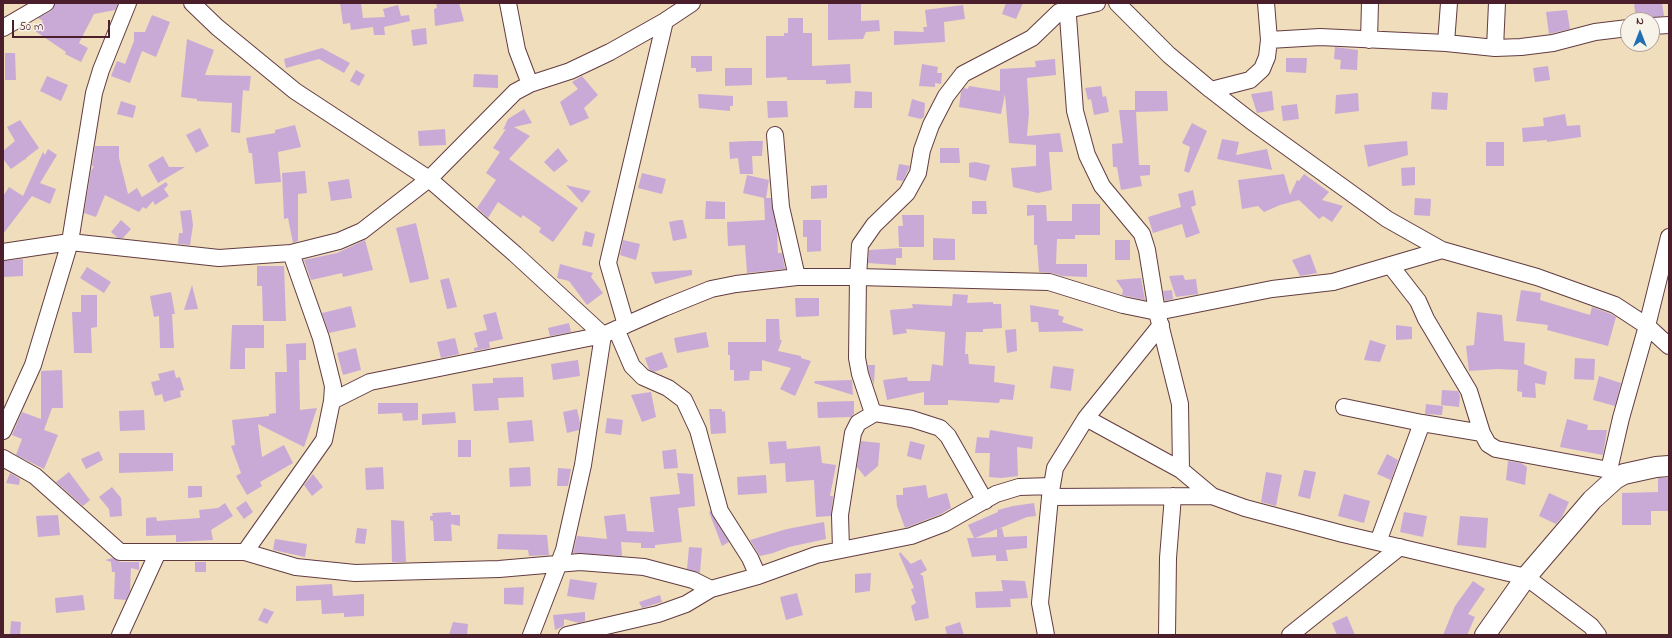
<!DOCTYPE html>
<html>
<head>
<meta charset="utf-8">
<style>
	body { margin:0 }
	#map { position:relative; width:1672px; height:638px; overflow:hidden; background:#efddbb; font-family:"Indie Flower",sans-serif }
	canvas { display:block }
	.frame { position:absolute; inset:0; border:4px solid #4a1f2b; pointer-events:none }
	.north { position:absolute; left:1620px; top:12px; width:40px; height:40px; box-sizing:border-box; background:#f7f3e8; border:1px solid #b29e9c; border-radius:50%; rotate:0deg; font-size:11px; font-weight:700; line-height:16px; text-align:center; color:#4a1f2b }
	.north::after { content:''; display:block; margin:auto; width:14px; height:18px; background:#1f6fb2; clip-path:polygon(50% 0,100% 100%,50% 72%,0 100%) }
	.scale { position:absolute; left:12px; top:20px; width:98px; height:18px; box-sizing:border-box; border:2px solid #4a1f2b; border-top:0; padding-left:5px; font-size:12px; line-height:14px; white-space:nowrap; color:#4a1f2b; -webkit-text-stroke:3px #f7f3e8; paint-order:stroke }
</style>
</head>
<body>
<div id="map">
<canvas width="1672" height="638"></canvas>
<div class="frame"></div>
<div class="north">N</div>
<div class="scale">50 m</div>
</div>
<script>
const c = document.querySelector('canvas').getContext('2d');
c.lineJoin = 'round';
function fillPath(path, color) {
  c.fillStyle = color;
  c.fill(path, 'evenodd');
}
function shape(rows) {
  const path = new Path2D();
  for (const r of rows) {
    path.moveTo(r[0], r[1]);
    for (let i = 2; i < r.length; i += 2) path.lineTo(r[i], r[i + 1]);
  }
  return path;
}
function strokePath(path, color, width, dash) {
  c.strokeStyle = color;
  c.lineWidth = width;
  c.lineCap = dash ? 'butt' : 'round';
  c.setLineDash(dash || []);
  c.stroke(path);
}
fillPath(shape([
	[55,3,118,3,115,10,94,14,79,43,88,48,81,62,65,54,66,52,35,31,43,21,38,18,51,11],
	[340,3,361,3,363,18,385,17,383,9,398,5,401,16,409,15,410,21,384,27,385,35,374,35,373,27,351,30,350,23,343,24],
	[436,3,459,3,464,21,435,26,434,9,437,8],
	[828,3,861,3,861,21,879,20,880,31,866,32,863,39,828,40],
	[1006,3,1023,3,1016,19,1002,14],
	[1634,3,1662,3,1664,16,1636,20],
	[963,5,965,19,944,22,945,42,894,45,894,31,924,32,923,27,927,27,925,10],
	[1567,10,1570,29,1549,34,1546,12],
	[152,15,170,22,156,57,142,51,130,83,111,76,117,61,125,64,134,41,134,32,145,32],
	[788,18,803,18,803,33,812,33,812,66,850,64,851,83,826,84,826,80,787,80,787,77,766,78,766,36,784,36,784,33,788,33],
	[426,28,427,44,413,46,411,30],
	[187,39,214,50,205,75,251,76,249,91,243,90,240,133,231,132,232,103,197,101,197,99,181,97],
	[1335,47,1358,50,1357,70,1340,69,1341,60,1334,59],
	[322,48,350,63,344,73,319,59,286,68,284,59],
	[5,53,15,53,16,80,5,80],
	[691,56,712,56,712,71,696,72,696,68,691,68],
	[1286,58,1307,58,1306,73,1286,72],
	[1055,59,1056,75,1027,78,1029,113,1027,136,1060,133,1063,152,1049,152,1052,190,1038,193,1013,187,1011,168,1036,166,1036,145,1009,143,1005,94,1001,114,959,107,961,92,964,88,968,89,969,86,1000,91,1000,69,1036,67,1035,61],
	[922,64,938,67,937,73,942,73,941,84,935,83,935,87,919,86],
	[1548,66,1550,80,1535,82,1533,68],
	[725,68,752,68,752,85,725,86],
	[356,70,365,75,359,86,350,81],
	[474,74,498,75,498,88,473,87],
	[47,76,68,85,61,101,40,91],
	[582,76,598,95,584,108,589,118,570,126,560,102,578,89,572,82],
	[1101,86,1103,97,1106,96,1109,112,1094,115,1091,99,1088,100,1085,88],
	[855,91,872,92,872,108,854,108],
	[1135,91,1167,91,1168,111,1136,112,1139,165,1150,165,1150,175,1140,176,1142,186,1121,190,1117,167,1113,167,1112,144,1123,143,1119,110,1135,110],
	[1272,91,1274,110,1257,113,1251,94],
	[1432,92,1448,93,1447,110,1431,109],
	[1358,93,1359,111,1335,114,1336,95],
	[698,94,733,96,733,106,730,106,730,111,699,108],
	[912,99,925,103,924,117,921,119,908,116],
	[121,101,136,106,133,118,117,114],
	[767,101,787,101,788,117,768,118],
	[1297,104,1299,119,1283,121,1281,106],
	[524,109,532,123,514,127,530,136,509,159,578,208,553,242,539,232,541,228,523,215,521,218,498,202,488,218,477,208,496,180,486,173,500,152,493,148,506,129,503,130,508,119],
	[1565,114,1567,126,1580,125,1581,137,1547,142,1547,140,1523,142,1522,128,1544,126,1543,118],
	[20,120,39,148,26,158,26,161,25,159,11,169,3,159,3,151,15,141,7,127],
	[1192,123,1207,131,1189,173,1184,171,1190,147,1182,143],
	[295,125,301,147,278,152,281,182,255,184,252,153,249,153,246,138,275,133,275,130],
	[200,128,209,146,196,153,186,135],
	[445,129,446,145,419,146,418,131],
	[1222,139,1239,142,1236,155,1267,149,1272,170,1217,159],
	[750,141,763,141,762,156,752,156,753,174,740,174,738,158,730,159,729,142],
	[1407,141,1408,155,1368,167,1364,145],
	[1486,142,1504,142,1504,166,1486,166],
	[95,146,119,146,119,158,128,194,137,188,142,197,166,182,168,185,164,189,169,196,155,205,153,201,146,209,143,207,139,212,105,195,96,217,84,213,91,171,94,166,92,166],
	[558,148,568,161,554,172,544,162],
	[940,148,959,148,960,163,940,163],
	[48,149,57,155,40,183,56,189,50,204,32,196,3,234,3,196,9,187,23,196,43,152,45,155],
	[163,156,169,167,185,167,158,183,148,165],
	[975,162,990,165,986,181,969,177,969,163],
	[899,164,910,166,903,181,896,180],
	[1415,167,1415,185,1402,186,1401,168],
	[305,171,307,193,298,194,298,241,293,243,288,218,284,219,282,173],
	[642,173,666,179,662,194,638,188],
	[1284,174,1290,195,1297,180,1299,181,1304,174,1329,192,1322,200,1343,206,1332,222,1323,216,1319,219,1299,200,1280,205,1264,212,1258,206,1242,209,1238,180],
	[747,175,769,180,766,198,771,198,777,231,778,253,782,253,785,269,747,273,745,245,728,246,727,222,765,220,764,198,743,193],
	[349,179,352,198,331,201,328,182],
	[566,185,591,191,582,203],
	[827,185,827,198,811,199,811,186],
	[1193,190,1196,205,1191,207,1200,233,1186,238,1182,224,1153,233,1148,217,1181,207,1178,194],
	[1415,198,1431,199,1430,216,1414,215],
	[706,201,725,202,725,219,705,219],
	[972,201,986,201,987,214,972,214],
	[1072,204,1100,204,1100,235,1075,235,1075,239,1057,239,1056,264,1087,264,1087,277,1062,276,1052,273,1039,272,1037,245,1034,245,1034,215,1027,216,1027,205,1046,205,1047,221,1072,221],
	[191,210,193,225,190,245,178,244,179,233,183,233,180,211],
	[902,215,924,215,924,247,899,247,898,226,903,226],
	[121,220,131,229,123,238,118,238,111,232],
	[679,220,683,220,687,238,673,241,669,222],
	[803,220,821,220,821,251,807,252,807,237,803,237],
	[416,223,429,279,410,283,396,228],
	[585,231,595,234,592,247,582,245],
	[933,238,955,239,955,260,933,260],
	[365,240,373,270,343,277,342,273,311,280,304,260,337,253],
	[623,240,640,244,636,260,620,255],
	[1115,240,1130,240,1130,260,1115,260],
	[902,248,902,258,896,258,896,265,868,263,869,250],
	[1310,254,1317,273,1300,276,1292,260],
	[23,259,23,276,3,277,3,261],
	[560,264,593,273,591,277,603,293,587,305,569,281,557,278],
	[257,266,284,266,286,321,263,321,262,286,257,286],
	[87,267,111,282,104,293,80,278],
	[692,270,692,275,655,284,651,272],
	[1183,275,1185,280,1196,279,1198,294,1176,297,1169,276],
	[449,278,457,307,447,309,440,280],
	[1141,278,1145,300,1122,295,1123,290,1116,280],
	[192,285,198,309,184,310],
	[1172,290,1173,299,1165,301,1163,291],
	[1521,290,1541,293,1540,300,1590,315,1592,307,1611,314,1616,317,1608,346,1547,330,1548,325,1516,321],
	[171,292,175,314,172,314,174,348,160,348,159,316,154,317,150,296],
	[953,294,968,295,967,303,993,302,993,304,1001,304,1002,328,983,329,983,332,966,332,965,354,968,354,969,364,995,366,994,382,1015,385,1013,400,1000,399,999,403,948,400,948,405,924,405,924,392,887,400,883,380,907,377,908,381,930,381,932,364,943,366,945,332,906,329,907,333,893,335,890,310,913,308,912,304,952,306],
	[81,295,97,295,97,327,91,328,92,353,74,353,72,312,81,312],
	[795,298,819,298,819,316,796,317],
	[1030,305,1059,310,1058,315,1064,317,1062,322,1083,329,1083,331,1039,332,1038,322,1031,322],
	[351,306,356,327,329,333,322,313],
	[496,312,503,339,489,342,490,348,474,351,474,348,478,347,474,333,487,330,483,315],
	[1477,312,1502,315,1504,341,1525,343,1524,364,1547,372,1545,385,1535,383,1536,398,1522,397,1522,392,1517,391,1518,370,1497,369,1469,371,1466,346,1474,345],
	[766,319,779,319,780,340,782,340,778,351,801,356,801,358,811,361,795,396,780,389,791,368,762,360,762,371,750,371,749,380,734,381,734,370,730,370,730,355,728,355,728,342,766,342],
	[569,323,571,332,550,336,548,328],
	[232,325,264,325,264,348,245,348,245,369,230,369],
	[1396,325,1412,327,1412,339,1396,340],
	[1016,329,1017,351,1007,353,1005,330],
	[706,332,709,347,677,353,674,338],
	[455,338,459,354,441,358,437,342],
	[1370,340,1386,345,1380,362,1364,360],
	[306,343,306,360,299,360,300,410,317,408,304,447,258,424,262,457,284,445,293,463,260,482,262,486,247,495,236,476,241,473,231,446,235,445,232,420,269,416,269,414,276,413,275,372,287,372,286,344],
	[356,348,361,370,343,375,337,353],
	[662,352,668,367,654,372,649,369,645,358],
	[1575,358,1595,359,1594,380,1574,379],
	[578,360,580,376,553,380,551,364],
	[868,365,875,365,874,385,869,372],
	[1053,366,1074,369,1071,391,1050,388],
	[62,370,63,408,52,408,44,430,58,435,44,469,16,455,22,439,12,435,22,412,41,419,41,371],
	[174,370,176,378,180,377,184,390,180,391,181,397,164,402,162,394,155,396,151,382,160,380,158,374],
	[1599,376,1621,383,1615,406,1593,400],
	[523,377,524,397,498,398,499,410,474,411,472,384,493,383,493,378],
	[852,380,853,395,814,383,815,381],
	[1442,390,1458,391,1460,396,1459,407,1441,405],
	[651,392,656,417,642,422,631,395],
	[854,401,854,414,851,417,818,418,817,402],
	[378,403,418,403,418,420,403,421,402,413,378,414],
	[1426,404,1443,406,1442,415,1425,414],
	[577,409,580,423,579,430,567,433,563,412],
	[709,409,722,409,722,412,725,411,726,433,711,434],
	[144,410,145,430,120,431,119,411],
	[455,412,456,423,422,425,422,414],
	[607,418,623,420,621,435,605,433],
	[1567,419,1588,425,1587,430,1607,430,1603,455,1560,447],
	[532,420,534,441,509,443,507,422],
	[990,430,1033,437,1032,449,1017,447,1018,476,1001,478,989,477,990,453,975,453,977,437,989,438],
	[458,440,471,440,471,457,458,457],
	[786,441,787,449,820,446,822,463,836,465,830,496,833,496,831,516,816,517,814,480,786,482,785,463,770,464,768,442],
	[861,441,880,443,878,466,865,477,857,467],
	[910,441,925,445,921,460,907,456],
	[676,449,678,468,664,469,662,451],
	[99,451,103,460,86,469,81,459],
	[119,453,173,453,173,471,119,473],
	[1387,454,1398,460,1391,480,1377,474],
	[1508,461,1521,463,1527,467,1525,485,1506,480],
	[383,467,384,489,366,490,365,468],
	[530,467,531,486,510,487,509,468],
	[558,468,571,469,568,486,557,486],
	[1304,470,1316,472,1310,499,1298,496],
	[69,472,90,500,83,506,56,482],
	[1266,472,1282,475,1276,506,1261,502],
	[10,473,20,479,19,485,6,483],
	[677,473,693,474,695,506,678,508,682,542,655,545,655,548,641,548,641,543,621,542,622,556,573,553,577,536,607,539,604,516,625,514,627,531,654,532,650,497,680,494],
	[313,474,323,487,312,496,304,485],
	[766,475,767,493,738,495,737,477],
	[1658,478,1669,478,1669,511,1651,511,1651,525,1622,525,1622,493,1658,492],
	[926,485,928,498,947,493,951,508,941,514,905,528,897,506,896,495,903,495,903,488],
	[188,486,202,486,202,497,188,498],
	[112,487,121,498,122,516,110,517,109,509,99,497],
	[1549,493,1569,502,1562,517,1556,524,1539,516],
	[1344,494,1370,501,1364,523,1338,516],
	[246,501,253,512,244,519,236,508],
	[225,503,233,516,211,530,213,540,176,542,176,535,146,536,146,518,156,517,157,521,200,518,199,510,218,508],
	[1034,503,1036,516,1027,517,998,529,1002,528,1004,537,1027,536,1027,548,1006,550,1008,561,996,561,996,555,972,557,967,538,974,538,968,525,998,512,998,510,1013,506],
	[997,529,997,537,975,538],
	[710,511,729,542,722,546,709,512],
	[451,512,451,515,460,515,460,526,451,524,452,541,434,541,433,521,430,520,430,516,433,516,432,513],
	[1404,512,1427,516,1423,537,1400,532],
	[58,515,60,535,38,537,36,516],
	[1460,516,1488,518,1486,548,1457,545],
	[391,520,404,521,406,562,392,562],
	[824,522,826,539,789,547,773,553,760,556,750,540,787,529],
	[357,528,367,529,365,544,355,543],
	[498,534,547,535,549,555,529,556,528,550,497,549],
	[275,539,307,544,305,557,273,550],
	[689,547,702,548,700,573,687,569],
	[900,552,911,564,921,559,927,570,920,574,923,576,929,618,915,621,911,606,916,603,911,589,914,588,899,554],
	[113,558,120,562,139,562,139,570,131,568,130,591,126,600,114,599,115,572,112,572,111,562,105,560],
	[195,562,206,562,206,572,195,572],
	[871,573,870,591,855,593,855,574],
	[570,579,597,583,594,600,567,596],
	[1001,580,1025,581,1028,598,1010,599,1011,607,976,608,975,592,1003,591],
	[1473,581,1485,589,1468,614,1475,617,1467,635,1443,635,1455,606],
	[332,584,333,596,364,594,364,616,344,617,344,613,322,614,321,600,296,601,296,586],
	[524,587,523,605,504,604,504,588],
	[797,593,803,615,786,620,780,597],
	[83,595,85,610,56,613,55,598],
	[660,595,662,602,642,608,639,602],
	[264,608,274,612,267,624,258,620],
	[585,612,585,621,579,623,564,619,564,626,555,630,553,615],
	[1347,616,1355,635,1337,635,1332,623],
	[11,621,21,622,20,635,10,635],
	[453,622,468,624,467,635,449,635],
	[960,622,964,635,947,635,945,627]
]), '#c9aad7');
const minor = shape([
	[192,3,217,27,295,91,429,179,515,254,603,335],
	[508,3,517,50,530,84],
	[1067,3,1075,111,1087,155,1102,186,1142,234,1147,250,1157,312,1180,404,1181,470],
	[1117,3,1169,55,1211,90,1251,121,1387,219,1442,250,1537,277,1615,305,1647,326,1669,346],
	[1652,26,1669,25],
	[3,28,46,3],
	[1269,40,1320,37,1446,43,1495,48,1521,47,1553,43,1595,32,1628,28],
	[1369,40,1370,3],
	[1446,43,1449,3],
	[1495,48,1497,3],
	[1211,90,1250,80,1262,69,1267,57,1269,40,1266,3],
	[775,135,781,207,797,277],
	[3,252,70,242,219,258,291,253,339,241,362,231,429,179,515,92,530,84,570,71,610,52,665,21,692,3],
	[1390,265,1418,301,1426,319,1469,391,1482,433,1488,444,1496,449,1609,470,1615,479],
	[626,325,608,263,665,21],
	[616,329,632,366,643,377,668,388,684,400,698,430,720,511,750,558,758,576],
	[332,401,370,382,603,335,664,308,711,289,736,284,797,277,858,277,860,245,874,225,907,193,918,173,922,150,931,125,946,96,963,74,1032,38,1059,12,1097,3],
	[1344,407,1422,423,1482,433],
	[1086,418,1181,470,1212,496,1245,508,1343,534,1526,577,1591,626,1598,635],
	[3,431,33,365,70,242,94,93,101,70,128,3],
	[3,458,35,476,120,552,245,552,296,567,355,573,499,569,580,562,644,567,693,580,711,589],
	[1609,470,1621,418,1647,326,1669,237],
	[1050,497,1212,496],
	[985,501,948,436,940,428,912,419,875,413,872,410,860,374,857,358,858,277,1049,282,1123,305,1157,312,1272,289,1333,282,1442,250],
	[1378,542,1422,423],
	[841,549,840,515,853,433,858,423,875,413],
	[245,552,324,440,332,401,333,386,321,338,291,253],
	[120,635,158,552],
	[531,635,564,550,583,465,603,335],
	[567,635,658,614,686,604,711,589,758,576,816,555,911,536,945,523,996,494,1019,487,1051,486],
	[1046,635,1040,603,1050,497,1055,468,1086,418,1161,325],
	[1167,635,1168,558,1173,496],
	[1290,635,1400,547]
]);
const tertiary = shape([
	[1485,635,1526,577,1592,500,1615,479,1624,474,1656,467,1669,466]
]);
strokePath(minor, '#633c41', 18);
strokePath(tertiary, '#633c41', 22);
strokePath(minor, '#fff', 16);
strokePath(tertiary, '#fff', 20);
</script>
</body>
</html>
